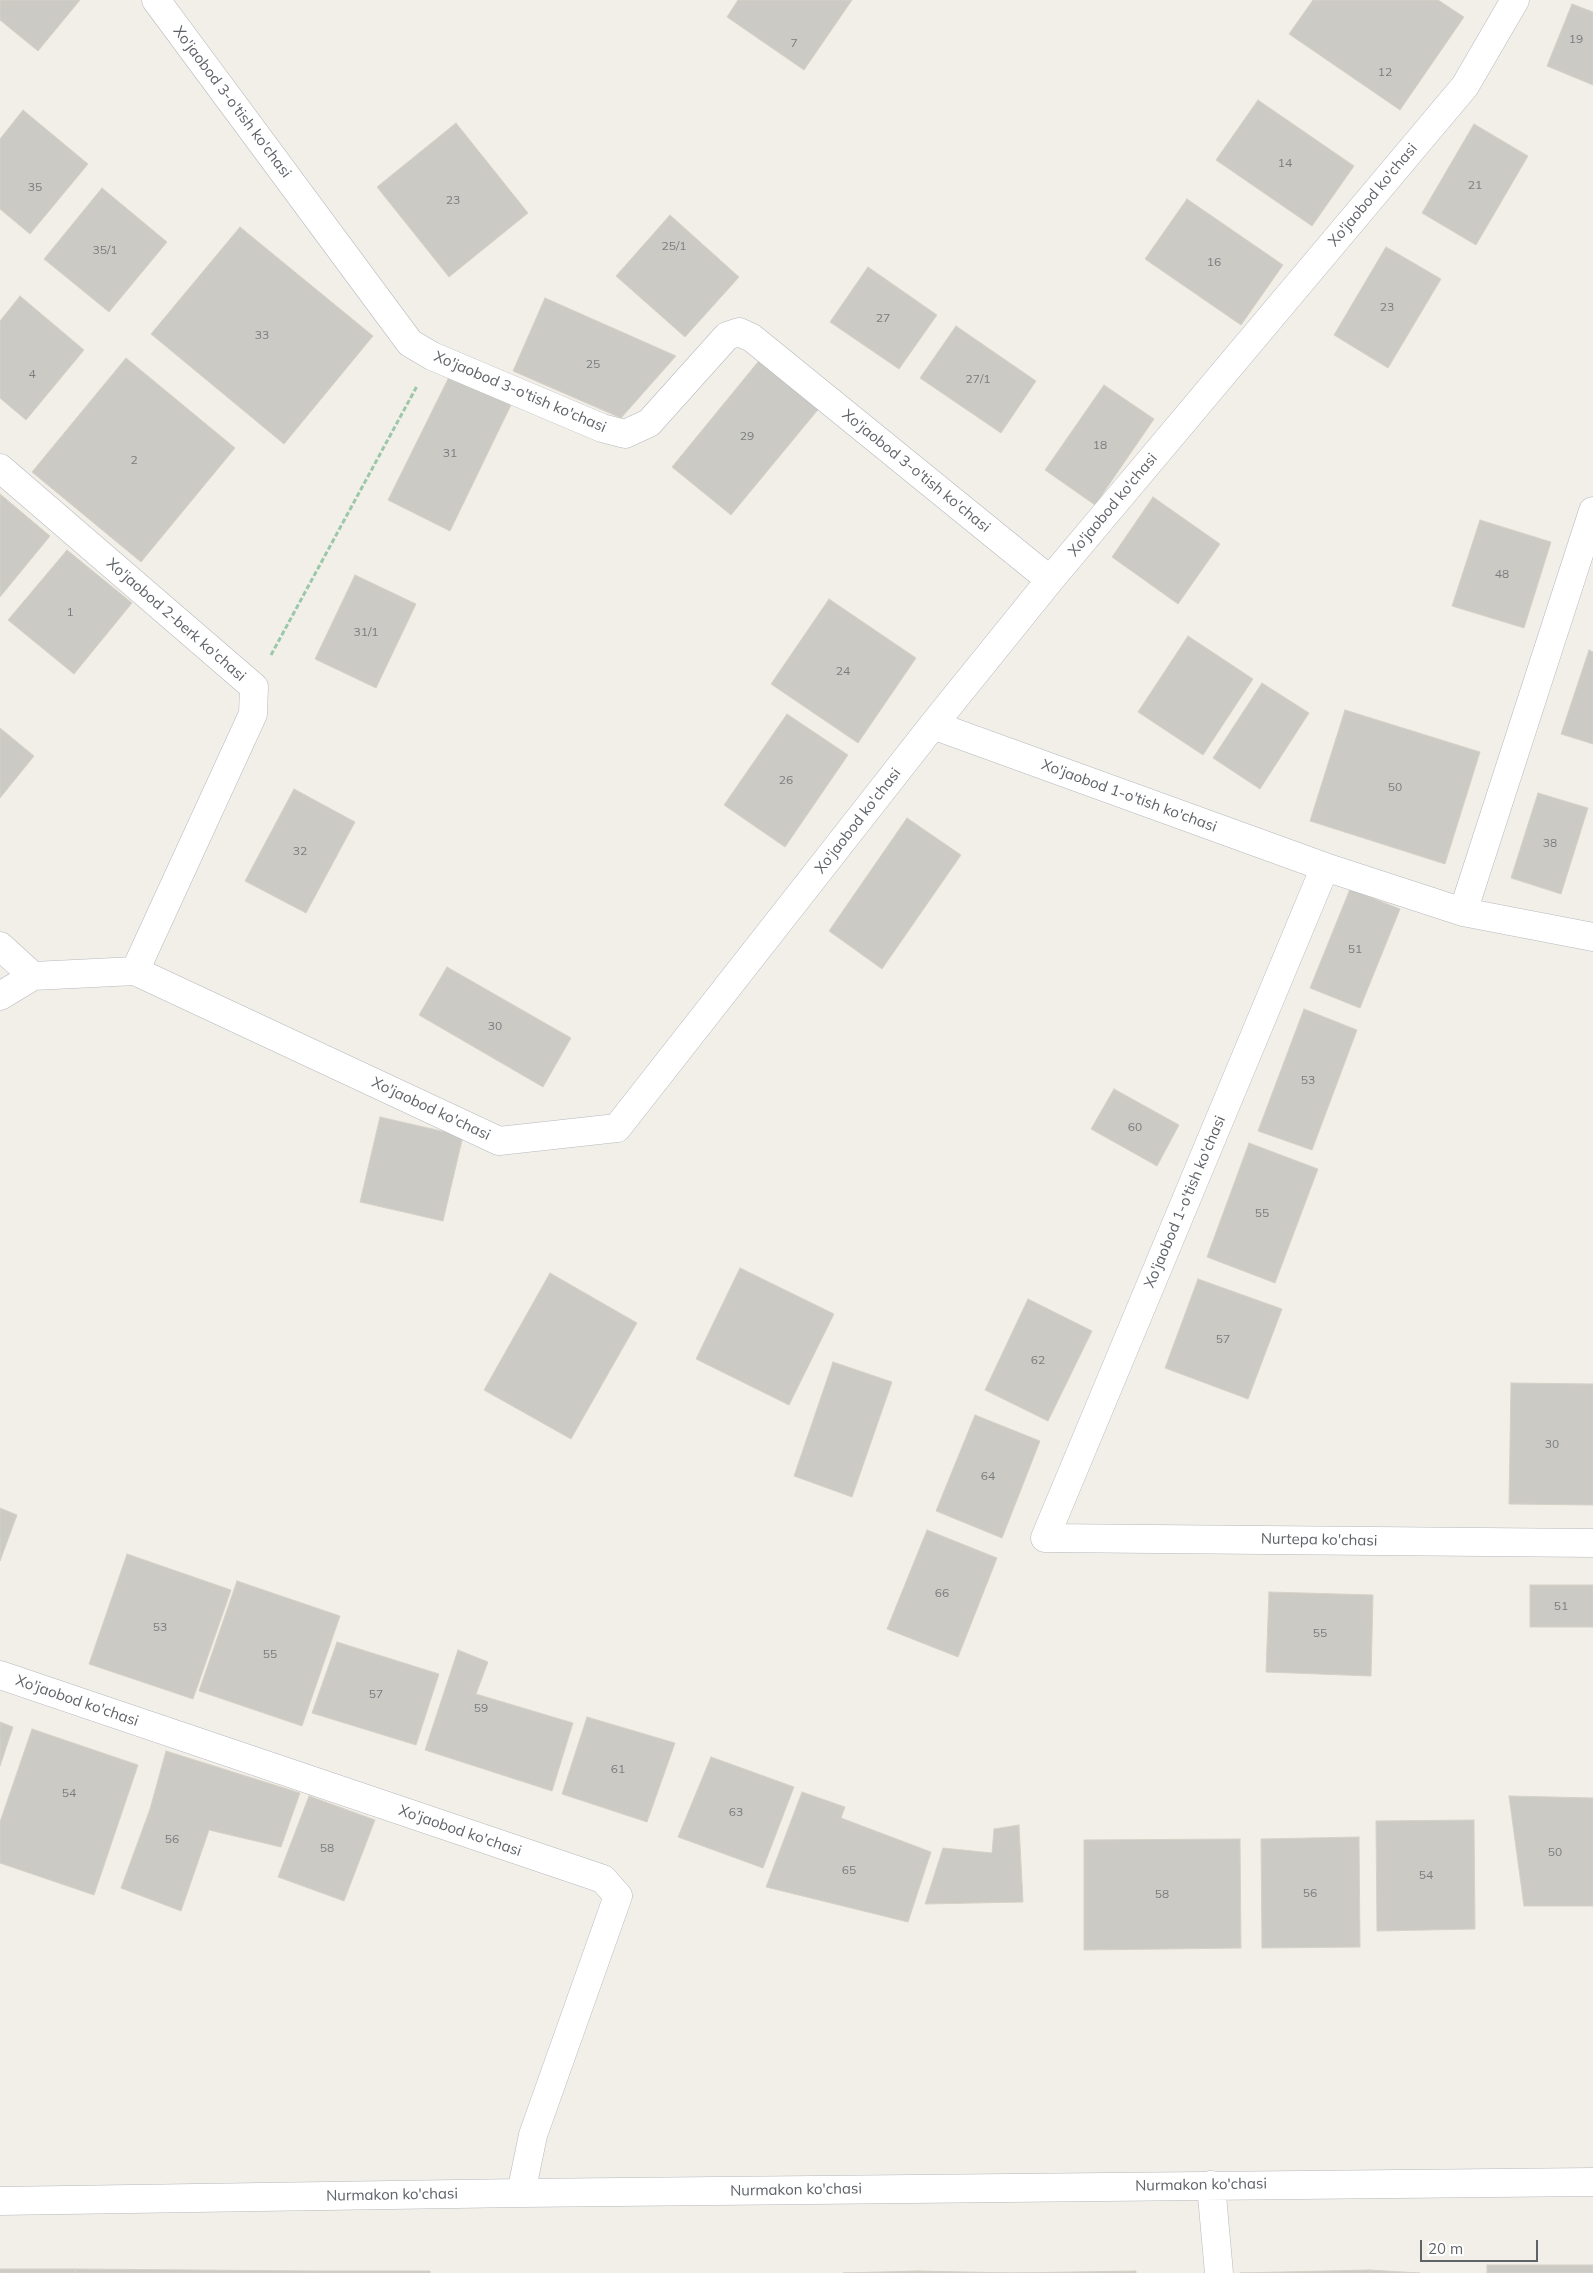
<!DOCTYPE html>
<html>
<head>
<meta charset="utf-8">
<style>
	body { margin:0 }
	#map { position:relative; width:1593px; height:2273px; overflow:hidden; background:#f1efe8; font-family:Mulish,sans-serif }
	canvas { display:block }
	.scale { position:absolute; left:1420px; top:2240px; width:118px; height:22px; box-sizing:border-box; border:2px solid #5f6368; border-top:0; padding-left:6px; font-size:15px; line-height:18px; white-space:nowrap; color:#5f6368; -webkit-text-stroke:4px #fff; paint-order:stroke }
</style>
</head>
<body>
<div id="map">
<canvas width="1593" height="2273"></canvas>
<div class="scale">20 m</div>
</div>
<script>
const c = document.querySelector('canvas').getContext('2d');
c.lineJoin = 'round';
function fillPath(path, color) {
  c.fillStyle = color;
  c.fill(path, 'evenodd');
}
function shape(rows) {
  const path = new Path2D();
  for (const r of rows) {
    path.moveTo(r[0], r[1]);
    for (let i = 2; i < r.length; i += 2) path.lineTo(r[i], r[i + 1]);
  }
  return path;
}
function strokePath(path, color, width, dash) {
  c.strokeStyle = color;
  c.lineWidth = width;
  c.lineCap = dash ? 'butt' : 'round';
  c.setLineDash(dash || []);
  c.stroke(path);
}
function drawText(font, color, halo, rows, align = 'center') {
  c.font = font + ' Mulish,sans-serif';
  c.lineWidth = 4;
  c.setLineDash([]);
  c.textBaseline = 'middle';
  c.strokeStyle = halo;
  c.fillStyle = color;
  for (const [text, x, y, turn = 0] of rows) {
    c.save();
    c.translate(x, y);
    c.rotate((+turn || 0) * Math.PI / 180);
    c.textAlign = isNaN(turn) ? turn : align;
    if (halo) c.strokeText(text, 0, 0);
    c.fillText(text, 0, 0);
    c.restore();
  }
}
const building = shape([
	[0,0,80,0,38,51,0,20,0,0],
	[738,0,852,0,804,70,727,17,738,0],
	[1313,0,1438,0,1464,17,1400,110,1289,34,1313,0],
	[1572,4,1593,12,1593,85,1547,66,1572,4],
	[1258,100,1354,166,1312,226,1216,160,1258,100],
	[23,110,88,164,30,234,0,209,0,139,23,110],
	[456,123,528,213,449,277,377,187,456,123],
	[1474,124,1528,156,1476,245,1422,213,1474,124],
	[102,188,167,242,109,312,44,259,102,188],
	[1187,199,1283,265,1241,325,1145,259,1187,199],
	[670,215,739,277,685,337,616,276,670,215],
	[240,227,373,336,284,444,151,334,240,227],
	[1386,247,1441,279,1388,368,1334,335,1386,247],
	[868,267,937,315,899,369,830,322,868,267],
	[20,296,84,350,26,420,0,398,0,321,20,296],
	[545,298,676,356,621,418,513,371,545,298],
	[956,326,1036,381,1001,433,920,378,956,326],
	[762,357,821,406,731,515,672,467,762,357],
	[126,358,235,448,141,562,32,472,126,358],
	[450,375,511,405,450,531,388,500,450,375],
	[1104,385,1154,419,1095,505,1045,470,1104,385],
	[0,494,50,536,0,597,0,494],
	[1153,497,1220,544,1178,604,1112,557,1153,497],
	[1480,520,1551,542,1524,628,1452,606,1480,520],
	[67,550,132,603,74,674,8,620,67,550],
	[355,575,416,604,376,688,315,659,355,575],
	[829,599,916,658,858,743,771,684,829,599],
	[1188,636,1253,679,1203,755,1138,712,1188,636],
	[1589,650,1593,652,1593,744,1561,734,1589,650],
	[1262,683,1309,713,1260,789,1213,758,1262,683],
	[1345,710,1480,752,1445,864,1310,821,1345,710],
	[787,714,848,755,785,847,724,805,787,714],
	[0,728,34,756,0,798,0,728],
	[294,789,355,822,306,913,245,881,294,789],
	[1538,793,1588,808,1561,894,1511,878,1538,793],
	[907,818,961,855,882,969,829,931,907,818],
	[1350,889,1400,909,1360,1008,1310,988,1350,889],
	[447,967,571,1038,543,1087,419,1015,447,967],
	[1304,1009,1357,1030,1312,1150,1258,1131,1304,1009],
	[1114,1089,1179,1125,1157,1166,1091,1129,1114,1089],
	[380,1117,463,1136,443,1221,360,1202,380,1117],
	[1249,1143,1318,1169,1275,1283,1207,1257,1249,1143],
	[740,1268,834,1314,789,1405,696,1359,740,1268],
	[550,1273,637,1323,571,1439,484,1390,550,1273],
	[1198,1279,1282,1309,1248,1399,1165,1368,1198,1279],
	[1028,1299,1092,1331,1048,1421,985,1390,1028,1299],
	[833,1362,892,1382,852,1497,794,1476,833,1362],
	[1511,1383,1593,1384,1593,1505,1509,1504,1511,1383],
	[975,1415,1040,1441,1002,1538,936,1511,975,1415],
	[0,1508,17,1515,0,1561,0,1508],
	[927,1530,997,1558,958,1657,887,1629,927,1530],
	[127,1554,231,1590,193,1699,89,1664,127,1554],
	[237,1581,340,1616,302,1726,199,1691,237,1581],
	[1530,1585,1593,1585,1593,1627,1530,1627,1530,1585],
	[1269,1592,1373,1595,1371,1676,1266,1672,1269,1592],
	[337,1642,439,1674,416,1745,312,1713,337,1642],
	[458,1650,488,1662,476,1694,573,1723,552,1791,425,1750,458,1650],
	[587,1717,675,1743,647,1822,562,1794,587,1717],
	[0,1722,13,1727,0,1766,0,1722],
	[32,1729,138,1765,94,1895,0,1863,0,1822,32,1729],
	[166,1751,300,1793,281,1847,209,1830,181,1911,121,1888,150,1809,166,1751],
	[711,1757,794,1787,763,1868,678,1837,711,1757],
	[802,1792,845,1807,841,1818,931,1852,908,1922,766,1887,802,1792],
	[309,1796,375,1820,344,1901,278,1877,309,1796],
	[1509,1796,1593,1798,1593,1906,1524,1906,1509,1796],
	[1474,1820,1475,1929,1377,1931,1376,1821,1474,1820],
	[1019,1825,1023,1902,925,1904,943,1848,992,1853,994,1829,1019,1825],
	[1359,1837,1360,1947,1262,1948,1261,1839,1359,1837],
	[1240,1839,1241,1948,1084,1950,1084,1840,1240,1839],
	[1487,2265,1593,2265,1593,2273,1487,2273,1487,2265],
	[0,2269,75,2269,75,2273,0,2273,0,2269],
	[75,2269,312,2271,312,2273,75,2273,75,2269],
	[1369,2270,1420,2273,1369,2273,1369,2270],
	[1369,2270,1369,2273,1240,2273,1369,2270],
	[312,2271,430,2271,430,2273,312,2273,312,2271],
	[918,2271,918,2273,843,2273,918,2271],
	[918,2271,1013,2273,1136,2271,1136,2273,918,2273,918,2271]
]);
fillPath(building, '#cccac5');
strokePath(building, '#d6d1c6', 1);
const minor = shape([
	[156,0,410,343,432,356,602,428,625,434,649,423,727,336,739,332,752,338,1050,580],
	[0,468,254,687,253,714,135,971],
	[933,725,1325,867,1463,912,1593,937],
	[1325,867,1045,1538,1593,1543],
	[1463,912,1593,511],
	[0,946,33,976],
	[0,996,33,976,135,971,499,1141,617,1128,933,725,1050,580,1465,86,1515,0],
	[0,1675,603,1879,618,1896,533,2135,521,2193],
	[1211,2185,1219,2273],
	[0,2201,521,2193,1593,2182]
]);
strokePath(minor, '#b5b8bc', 29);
strokePath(shape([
	[271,655,417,386]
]), '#9cc7a9', 3, [5, 2.5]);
strokePath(minor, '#fff', 28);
drawText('12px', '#7a7d7f', null, [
	["19",1576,39],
	["7",794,43],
	["12",1385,72],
	["14",1285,163],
	["21",1475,185],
	["35",35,187],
	["23",453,200],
	["25/1",674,246],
	["35/1",105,250],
	["16",1214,262],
	["23",1387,307],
	["27",883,318],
	["33",262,335],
	["25",593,364],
	["4",32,374],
	["27/1",978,379],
	["29",747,436],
	["18",1100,445],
	["31",450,453],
	["2",134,460],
	["48",1502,574],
	["1",70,612],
	["31/1",366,632],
	["24",843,671],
	["26",786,780],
	["50",1395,787],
	["38",1550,843],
	["32",300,851],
	["51",1355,949],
	["30",495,1026],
	["53",1308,1080],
	["60",1135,1127],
	["55",1262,1213],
	["57",1223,1339],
	["62",1038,1360],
	["30",1552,1444],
	["64",988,1476],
	["66",942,1593],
	["51",1561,1606],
	["53",160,1627],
	["55",1320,1633],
	["55",270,1654],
	["57",376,1694],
	["59",481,1708],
	["61",618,1769],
	["54",69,1793],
	["63",736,1812],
	["56",172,1839],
	["58",327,1848],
	["50",1555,1852],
	["65",849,1870],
	["54",1426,1875],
	["56",1310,1893],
	["58",1162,1894]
]);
drawText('15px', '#5f6368', '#fff', [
	["Xo'jaobod 3-o'tish ko'chasi",232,102,53],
	["Xo'jaobod ko'chasi",1373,195,-50],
	["Xo'jaobod 3-o'tish ko'chasi",520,392,23],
	["Xo'jaobod 3-o'tish ko'chasi",916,471,39],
	["Xo'jaobod ko'chasi",1113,505,-50],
	["Xo'jaobod 2-berk ko'chasi",176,620,41],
	["Xo'jaobod 1-o'tish ko'chasi",1129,796,20],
	["Xo'jaobod ko'chasi",858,821,-52],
	["Xo'jaobod ko'chasi",431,1109,25],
	["Xo'jaobod 1-o'tish ko'chasi",1185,1202,-67],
	["Nurtepa ko'chasi",1319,1540,1],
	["Xo'jaobod ko'chasi",77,1701,19],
	["Xo'jaobod ko'chasi",460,1831,19],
	["Nurmakon ko'chasi",1201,2185,-1],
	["Nurmakon ko'chasi",796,2190,-1],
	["Nurmakon ko'chasi",392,2195,-1]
]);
</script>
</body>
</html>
